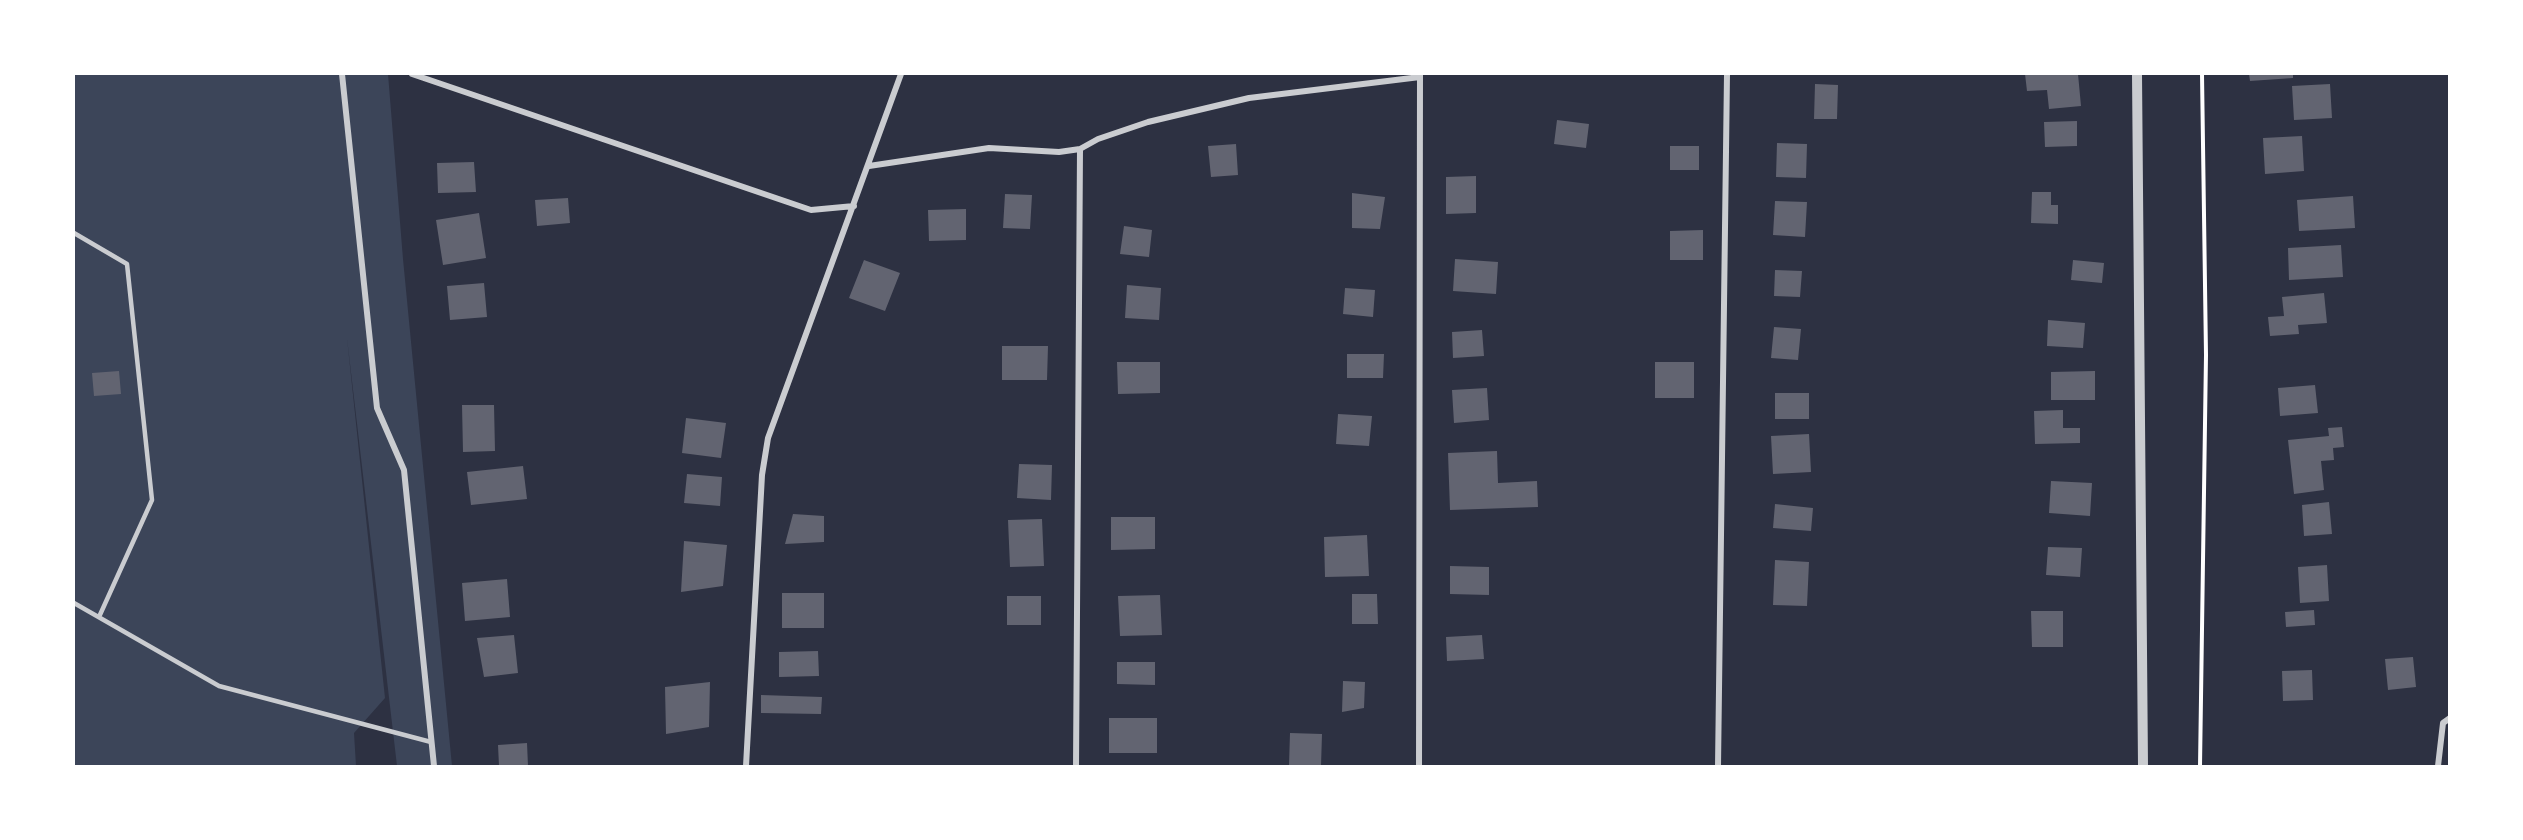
<!DOCTYPE html>
<html>
<head>
<meta charset="utf-8">
<style>
	body { margin:0 }
	#map { position:relative; width:2523px; height:840px; overflow:hidden; background:#2d3142; font-family:Montserrat,sans-serif }
	canvas { display:block }
	.frame { position:absolute; inset:0; border:75px solid #fff; pointer-events:none }
</style>
</head>
<body>
<div id="map">
<canvas width="2523" height="840"></canvas>
<div class="frame"></div>
</div>
<script>
const c = document.querySelector('canvas').getContext('2d');
c.lineJoin = 'round';
function fillPath(path, color) {
  c.fillStyle = color;
  c.fill(path, 'evenodd');
}
function shape(rows) {
  const path = new Path2D();
  for (const r of rows) {
    path.moveTo(r[0], r[1]);
    for (let i = 2; i < r.length; i += 2) path.lineTo(r[i], r[i + 1]);
  }
  return path;
}
function strokePath(path, color, width, dash) {
  c.strokeStyle = color;
  c.lineWidth = width;
  c.lineCap = dash ? 'butt' : 'round';
  c.setLineDash(dash || []);
  c.stroke(path);
}
fillPath(shape([
	[74,74,388,74,403,259,452,766,397,766,347,338,385,698,354,733,356,766,74,766]
]), '#3c4559');
fillPath(shape([
	[2025,74,2078,74,2081,106,2049,109,2047,90,2027,91],
	[2249,74,2293,74,2293,78,2250,81],
	[1815,84,1838,85,1837,119,1814,119],
	[2330,84,2332,118,2294,120,2292,86],
	[1557,120,1589,124,1586,148,1554,144],
	[2077,121,2077,146,2045,147,2044,122],
	[2302,136,2304,171,2265,174,2263,138],
	[1777,143,1807,144,1806,178,1776,177],
	[1236,144,1238,175,1211,177,1208,146],
	[1670,146,1699,146,1699,170,1670,170],
	[474,162,476,192,438,193,437,163],
	[1476,176,1476,213,1446,214,1446,177],
	[2032,192,2051,192,2051,205,2058,205,2058,224,2031,223],
	[1352,193,1385,197,1380,229,1352,228],
	[1005,194,1032,195,1030,229,1003,228],
	[2353,196,2355,228,2299,231,2297,200],
	[568,198,570,223,537,226,535,200],
	[1775,201,1807,202,1805,237,1773,235],
	[966,209,966,240,929,241,928,210],
	[479,213,486,258,443,265,436,220],
	[1124,226,1152,230,1149,257,1120,254],
	[1703,230,1703,260,1670,260,1670,231],
	[2341,245,2343,277,2289,280,2288,248],
	[1455,259,1498,262,1496,294,1453,291],
	[864,260,900,273,885,311,849,298],
	[2073,260,2104,263,2102,283,2071,280],
	[1775,270,1802,271,1800,297,1774,296],
	[484,283,487,317,450,320,447,286],
	[1127,285,1161,288,1159,320,1125,318],
	[1345,288,1375,290,1373,317,1343,314],
	[2324,293,2327,323,2298,325,2299,334,2270,336,2268,317,2284,316,2282,297],
	[2048,320,2085,323,2083,348,2047,346],
	[1774,327,1801,329,1798,360,1771,358],
	[1482,330,1484,356,1453,358,1452,332],
	[1002,346,1048,346,1047,380,1002,380],
	[1347,354,1384,354,1383,378,1347,378],
	[1117,362,1160,362,1160,393,1118,394],
	[1655,362,1694,362,1694,398,1655,398],
	[119,371,121,394,94,396,92,373],
	[2095,371,2095,400,2051,400,2051,372],
	[2315,385,2318,413,2280,416,2278,388],
	[1487,388,1489,420,1454,423,1452,390],
	[1775,393,1809,393,1809,419,1775,419],
	[462,405,494,405,495,451,463,452],
	[2063,410,2063,428,2080,428,2080,443,2035,444,2034,411],
	[1338,414,1372,416,1369,446,1336,444],
	[686,418,726,423,721,458,682,453],
	[2342,427,2344,447,2333,448,2334,460,2321,461,2324,490,2294,494,2288,440,2329,436,2328,428],
	[1809,434,1811,472,1773,474,1771,436],
	[1497,451,1498,483,1537,481,1538,507,1450,510,1448,453],
	[1019,464,1052,465,1051,500,1017,498],
	[523,466,527,499,471,505,467,472],
	[687,474,722,477,720,506,684,503],
	[2051,481,2092,483,2090,516,2049,513],
	[2329,502,2332,534,2304,536,2302,505],
	[1775,504,1813,508,1811,531,1773,528],
	[793,514,824,516,824,542,785,544],
	[1111,517,1155,517,1155,549,1111,550],
	[1042,519,1044,566,1010,567,1008,520],
	[1367,535,1369,576,1325,577,1324,537],
	[684,541,727,545,723,586,681,592],
	[2048,547,2082,548,2080,577,2046,575],
	[1775,560,1809,562,1807,606,1773,605],
	[2327,565,2329,601,2300,603,2298,567],
	[1450,566,1489,567,1489,595,1450,594],
	[507,579,510,617,465,621,462,583],
	[782,593,824,593,824,628,782,628],
	[1352,594,1377,594,1378,624,1352,624],
	[1160,595,1162,635,1120,636,1118,596],
	[1007,596,1041,596,1041,625,1007,625],
	[2314,610,2315,625,2286,627,2285,612],
	[2031,611,2063,611,2063,647,2032,647],
	[514,635,518,673,484,677,477,638],
	[1482,635,1484,659,1447,661,1446,637],
	[818,651,819,676,779,677,779,652],
	[2413,657,2416,687,2388,690,2385,659],
	[1117,662,1155,662,1155,685,1117,684],
	[2312,670,2313,700,2283,701,2282,671],
	[1343,681,1365,682,1364,708,1342,712],
	[710,682,709,727,666,734,665,687],
	[761,695,822,697,821,714,761,713],
	[1109,718,1157,718,1157,753,1109,753],
	[1290,733,1322,734,1321,766,1289,766],
	[527,743,528,766,499,766,498,745]
]), '#626471');
strokePath(shape([
	[2200,766,2206,355,2202,74]
]), '#fff', 4);
strokePath(shape([
	[74,233,127,264,152,500,99,617],
	[74,603,219,686,431,742]
]), '#caccd0', 4.5);
strokePath(shape([
	[342,74,377,408,404,470,434,766],
	[412,74,811,210,854,206],
	[869,166,989,148,1059,152,1080,149,1098,139,1148,122,1249,98,1420,77],
	[746,766,762,475,768,438,901,74],
	[1076,766,1080,149],
	[1419,766,1420,74],
	[1718,766,1727,74],
	[2438,766,2443,723,2450,718]
]), '#caccd0', 6);
strokePath(shape([
	[2137,74,2143,766]
]), '#caccd0', 10);
</script>
</body>
</html>
